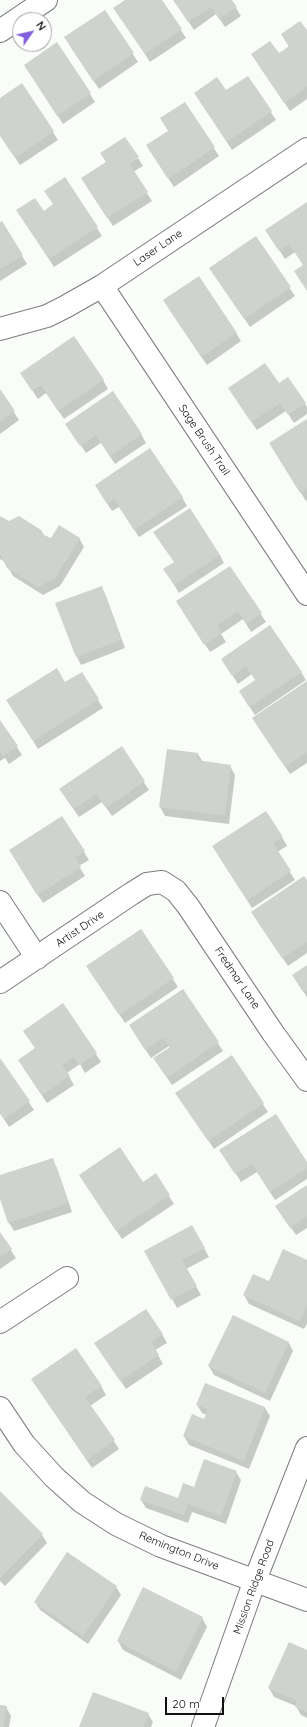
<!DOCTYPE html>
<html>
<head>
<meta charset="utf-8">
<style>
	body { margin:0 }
	#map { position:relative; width:307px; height:1727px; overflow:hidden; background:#f9fcf9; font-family:Quicksand,sans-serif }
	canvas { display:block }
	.north { position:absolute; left:12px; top:12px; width:40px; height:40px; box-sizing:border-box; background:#fff; border:1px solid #9fa09f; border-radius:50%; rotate:56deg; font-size:11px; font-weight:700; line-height:16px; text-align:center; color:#101110 }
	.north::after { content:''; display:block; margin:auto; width:14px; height:18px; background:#825fda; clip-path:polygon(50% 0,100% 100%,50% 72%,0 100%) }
	.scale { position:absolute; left:165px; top:1697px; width:59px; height:18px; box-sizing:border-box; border:2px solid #101110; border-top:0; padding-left:5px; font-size:12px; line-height:14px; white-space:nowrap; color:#101110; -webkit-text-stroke:3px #fff; paint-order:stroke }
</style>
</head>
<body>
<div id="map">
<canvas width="307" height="1727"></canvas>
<div class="north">N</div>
<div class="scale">20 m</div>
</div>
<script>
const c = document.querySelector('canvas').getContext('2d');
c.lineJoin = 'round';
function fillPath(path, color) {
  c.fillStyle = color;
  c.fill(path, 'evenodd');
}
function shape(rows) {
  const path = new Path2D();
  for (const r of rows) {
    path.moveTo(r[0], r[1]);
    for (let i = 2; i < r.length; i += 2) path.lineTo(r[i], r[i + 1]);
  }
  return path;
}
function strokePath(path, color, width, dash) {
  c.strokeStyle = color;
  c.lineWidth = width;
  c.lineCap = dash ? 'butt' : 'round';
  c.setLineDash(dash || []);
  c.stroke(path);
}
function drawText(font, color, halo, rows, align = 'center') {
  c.font = font + ' Quicksand,sans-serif';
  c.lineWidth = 3.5;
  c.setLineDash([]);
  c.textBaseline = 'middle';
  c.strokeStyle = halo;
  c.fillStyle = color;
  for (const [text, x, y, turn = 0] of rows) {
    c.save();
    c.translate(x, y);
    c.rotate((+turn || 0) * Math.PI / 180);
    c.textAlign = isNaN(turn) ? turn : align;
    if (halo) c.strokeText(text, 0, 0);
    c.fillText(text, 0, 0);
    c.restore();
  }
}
fillPath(shape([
	[127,0,161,0,186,38,150,62,120,16],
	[174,0,231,0,241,16,225,27,216,14,194,30],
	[105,11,138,62,99,89,70,46],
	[307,32,307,99,290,111,252,54,279,54],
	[30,73,90,94,95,102,63,124],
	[248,77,276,120,232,150,195,93,226,92],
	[22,85,58,140,20,165,0,135,0,100],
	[184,103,219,156,174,187,152,154,169,131],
	[138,158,143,166,133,172,152,201,113,226,87,187],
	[307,204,307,290,304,266,295,252,285,259,272,239],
	[43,212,97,228,102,236,54,267,23,219],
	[1,222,27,264,0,281,0,223],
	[256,238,295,296,250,327,216,277],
	[169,309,236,333,241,341,207,365],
	[288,378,307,407,307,414,294,423,286,411,257,430,234,396,278,385],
	[103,380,108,389,64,419,46,393,38,399,26,381],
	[0,391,19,420,0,434],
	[307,420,307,500,306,501,275,452],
	[72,432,141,434,146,443,115,464,101,443,86,453],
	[101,494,182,497,187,506,139,537,119,507,112,511],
	[0,517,9,523,52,539,79,538,84,547,60,586,43,595,13,576,5,562,0,559],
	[160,541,220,555,224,563,179,593,170,578,175,563],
	[229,567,266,622,251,632,243,619,221,634,226,642,210,652,182,610],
	[101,587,106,596,125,648,81,665,77,657],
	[222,659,301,672,306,680,255,715,245,700,256,681,252,674,238,684],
	[81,673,103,708,38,749,13,709,65,684],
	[307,683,307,763,290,774,258,727],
	[0,721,22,755,9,764,5,758,0,761],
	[121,748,149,790,112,816,102,802,79,817,65,797],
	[168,750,198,754,203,762,230,766,235,775,229,824,165,816,160,807],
	[282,837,287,846,277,852,295,880,252,908,218,855],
	[84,852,89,860,79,866,85,876,43,903,15,859],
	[307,882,307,953,288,966,257,921],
	[141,930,178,987,125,1023,92,974],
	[307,966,307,997,298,984],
	[183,990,223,1051,172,1085,160,1067,170,1048,169,1046,151,1058,135,1034],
	[24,1031,96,1054,101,1062,85,1073,80,1064,67,1073,74,1085,47,1103,24,1069,36,1049],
	[231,1056,268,1112,214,1149,182,1101],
	[0,1060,34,1110,9,1127,0,1113],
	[226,1158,307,1164,307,1179,275,1200,257,1172,241,1182],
	[52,1159,57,1168,72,1212,14,1231,9,1223,0,1196,0,1176],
	[155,1175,174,1204,122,1239,85,1184,142,1183],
	[307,1186,307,1228,296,1235,282,1215],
	[0,1234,16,1258,0,1269],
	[197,1235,209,1257,186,1269,201,1295,177,1308,146,1251],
	[307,1261,307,1324,304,1329,249,1304,244,1295],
	[162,1334,167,1343,155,1350,163,1364,126,1389,101,1352],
	[289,1343,293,1351,270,1401,214,1375,209,1366],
	[32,1380,101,1386,106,1395,90,1406,119,1449,92,1468],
	[206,1384,265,1408,270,1416,249,1469,189,1445,184,1436,205,1420,207,1415,202,1413,197,1405],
	[236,1472,241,1480,226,1524,192,1512,188,1523,146,1508,141,1500,179,1499,195,1488],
	[0,1493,42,1535,47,1543,5,1586,0,1581],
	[116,1587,121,1595,88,1644,40,1610,35,1602],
	[202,1618,207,1627,181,1680,123,1650,118,1641],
	[307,1652,307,1718,301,1715,296,1706,274,1697,269,1688],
	[0,1706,6,1707,11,1716,9,1727,0,1727],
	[148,1714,153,1722,151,1727,80,1727]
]), '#0003');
fillPath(shape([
	[125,0,162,0,182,29,145,54,113,8],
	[173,0,232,0,237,7,219,19,211,7,188,22],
	[105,10,134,53,93,81,64,37],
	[300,21,307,30,307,87,284,103,251,54,270,41,279,53,289,47,281,34],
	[57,42,91,93,57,116,24,65],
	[248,76,272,111,227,142,194,93,217,77,226,90],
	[22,83,54,131,15,158,0,136,0,98],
	[185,102,215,147,168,179,146,145,168,131,160,118],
	[125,137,139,157,129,163,148,192,107,218,81,178,106,162,100,153],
	[65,177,98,227,49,259,16,210,35,198,44,211,53,204,44,191],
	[307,202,307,291,294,271,303,265,289,244,279,251,265,230],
	[2,221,23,255,0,269,0,222],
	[256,236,291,287,244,319,209,268],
	[199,276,237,333,201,357,163,300],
	[74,336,104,380,58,411,41,385,32,391,20,373],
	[265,363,279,383,288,377,306,403,288,415,280,403,251,422,228,388],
	[0,389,15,411,0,422],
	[113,391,142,434,110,456,96,435,80,446,65,424],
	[307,419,307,488,300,493,269,443],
	[150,448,183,497,134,530,114,499,107,504,95,485],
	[190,508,220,555,174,585,163,569,174,562,153,532],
	[0,516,9,521,19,516,41,530,44,535,51,538,59,525,80,538,55,578,38,587,7,568,0,554],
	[230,566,262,613,246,624,238,611,217,625,222,633,204,645,176,601],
	[102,586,121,640,76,657,55,603],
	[270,625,302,672,249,707,239,691,255,680,246,666,232,676,221,659],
	[57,668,65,682,82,672,99,699,33,741,6,700],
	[307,681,307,752,285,767,252,718],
	[0,720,18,746,3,756,0,751],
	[122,746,145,781,106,808,96,794,74,809,59,789],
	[167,749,198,753,197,760,231,765,225,816,159,807],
	[266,811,283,837,273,843,291,871,247,900,212,846],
	[62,816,85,851,75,858,81,867,37,895,9,850],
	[304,876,307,880,307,942,282,958,251,912],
	[141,929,174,978,119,1015,86,966],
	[307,965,307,991,304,993,292,975],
	[183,989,219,1042,167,1078,153,1058,170,1047,163,1038,145,1050,129,1025],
	[63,1003,97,1053,79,1065,74,1057,62,1065,70,1076,42,1095,18,1060,35,1048,23,1031],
	[232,1055,264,1103,208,1141,175,1093],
	[0,1058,30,1101,4,1119,0,1114],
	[276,1114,307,1162,307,1168,270,1192,252,1164,235,1174,219,1150],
	[120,1147,143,1182,156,1173,170,1195,116,1231,79,1175],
	[53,1158,68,1203,8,1223,0,1199,0,1175],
	[307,1185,307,1216,290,1228,275,1206],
	[192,1225,205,1248,182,1260,197,1286,171,1300,144,1251],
	[0,1232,12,1249,0,1257],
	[283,1249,307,1260,307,1305,300,1321,243,1295,253,1274,269,1281],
	[146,1309,163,1334,151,1342,159,1355,120,1381,94,1343],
	[233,1315,289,1342,265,1393,208,1366],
	[76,1348,102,1386,85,1397,115,1440,87,1460,31,1379],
	[205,1383,265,1407,244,1461,183,1436,192,1414,204,1419,208,1409,196,1405],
	[204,1459,237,1471,221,1516,188,1504,184,1515,140,1500,145,1486,178,1498,183,1483,194,1487],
	[0,1491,43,1534,0,1578],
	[67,1552,117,1586,83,1636,34,1602],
	[143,1587,203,1617,176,1672,117,1641],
	[289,1642,307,1650,307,1712,295,1707,297,1701,268,1688],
	[93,1692,149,1713,143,1727,79,1727],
	[0,1705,7,1706,3,1727,0,1727]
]), '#cfd2cf');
const minor = shape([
	[0,31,46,0],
	[102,286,307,594],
	[0,329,47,316,65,307,102,286,307,149],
	[0,902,37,958],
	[0,982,131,894,147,884,162,882,176,891,188,906,273,1033,307,1080],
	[0,1322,67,1278],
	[0,1408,24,1444,54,1477,82,1502,116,1524,161,1546,307,1600]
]);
const tertiary = shape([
	[203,1727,255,1580,307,1448]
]);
strokePath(minor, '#7a7d7a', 24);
strokePath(tertiary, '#7a7d7a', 24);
strokePath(minor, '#fff', 22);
strokePath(tertiary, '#fff', 22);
drawText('11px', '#101110', '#fff', [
	["Laser Lane",158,248,-34],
	["Sage Brush Trail",204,440,56],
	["Artist Drive",80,929,-34],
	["Fredmar Lane",237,978,56],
	["Remington Drive",179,1551,22],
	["Mission Ridge Road",254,1587,-70]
]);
</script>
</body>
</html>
